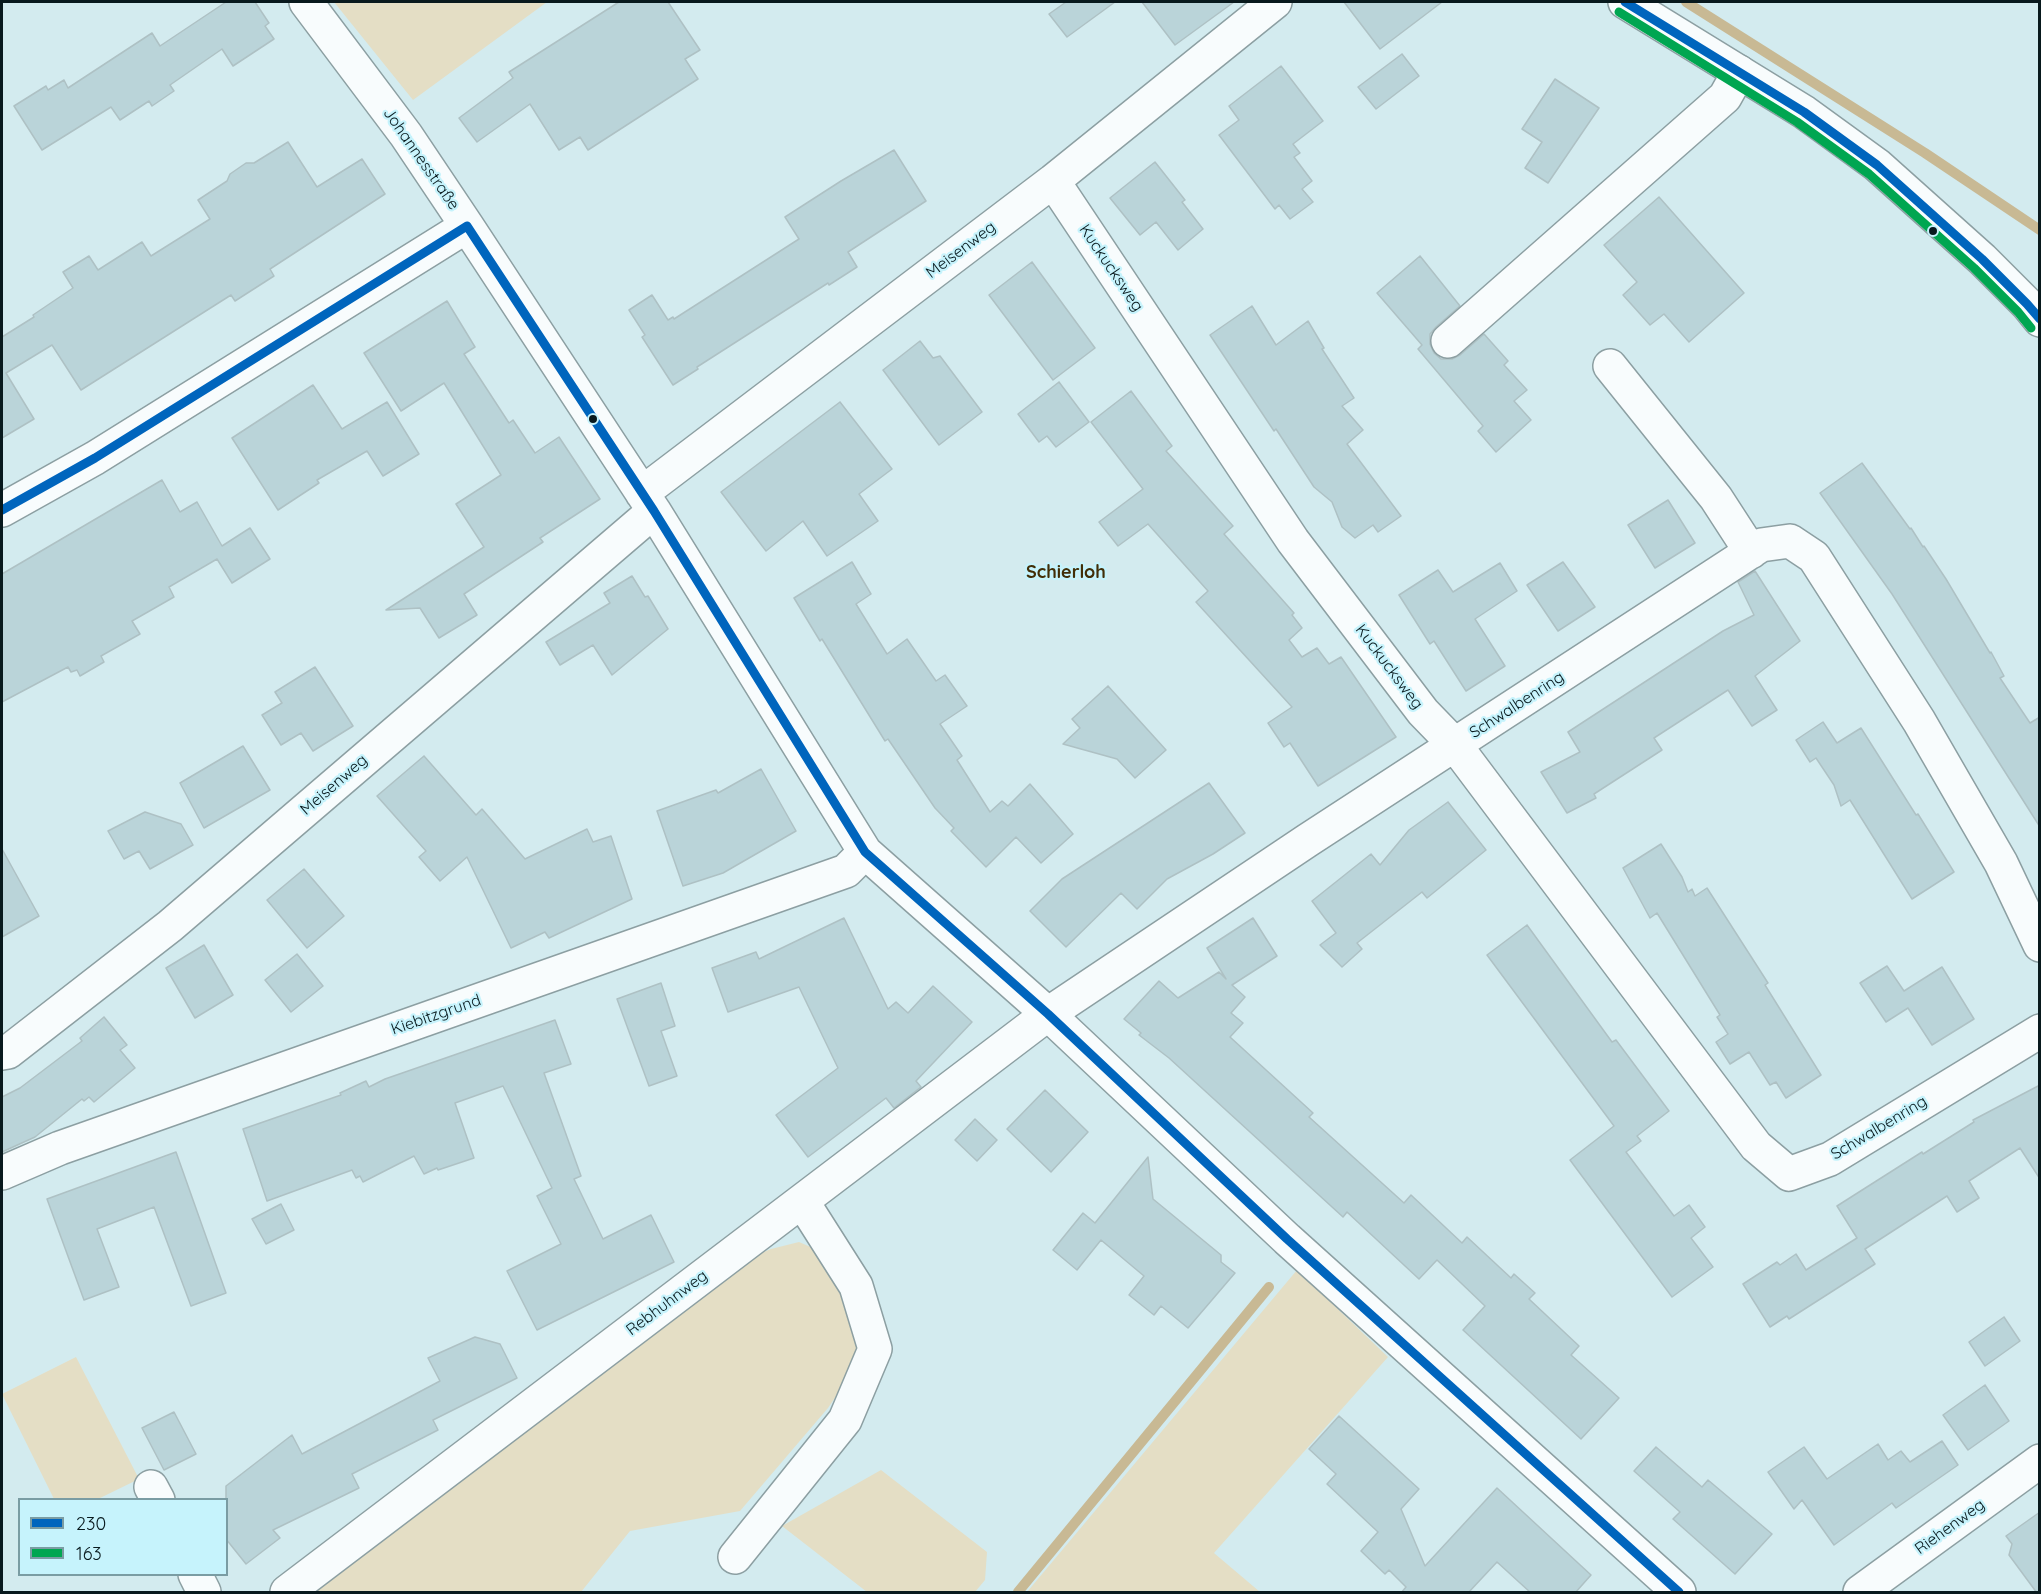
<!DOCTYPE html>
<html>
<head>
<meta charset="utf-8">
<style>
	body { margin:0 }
	#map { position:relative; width:2041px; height:1594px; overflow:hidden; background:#d3ebef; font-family:Quicksand,sans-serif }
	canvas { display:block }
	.frame { position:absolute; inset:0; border:3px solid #08191d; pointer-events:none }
	.legend { position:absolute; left:18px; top:1498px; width:210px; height:78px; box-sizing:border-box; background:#c6f3fc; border:2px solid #7a9ca3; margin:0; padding:8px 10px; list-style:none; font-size:18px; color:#08191d }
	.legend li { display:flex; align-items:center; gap:12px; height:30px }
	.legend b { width:30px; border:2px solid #7a9ca3 }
</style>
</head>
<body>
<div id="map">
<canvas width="2041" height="1594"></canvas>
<div class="frame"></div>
<ul class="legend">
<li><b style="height:8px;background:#0065bd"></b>230</li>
<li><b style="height:8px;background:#00a651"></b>163</li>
</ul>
</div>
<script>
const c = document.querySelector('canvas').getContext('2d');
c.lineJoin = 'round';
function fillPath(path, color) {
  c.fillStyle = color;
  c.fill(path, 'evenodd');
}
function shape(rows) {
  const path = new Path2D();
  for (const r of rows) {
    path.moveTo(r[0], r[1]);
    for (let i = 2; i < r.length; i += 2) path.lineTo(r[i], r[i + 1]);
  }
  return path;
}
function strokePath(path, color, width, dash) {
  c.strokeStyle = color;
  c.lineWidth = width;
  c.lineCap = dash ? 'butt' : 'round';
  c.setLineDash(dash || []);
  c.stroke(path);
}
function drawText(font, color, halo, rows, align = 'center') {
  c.font = font + ' Quicksand,sans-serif';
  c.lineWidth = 4.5;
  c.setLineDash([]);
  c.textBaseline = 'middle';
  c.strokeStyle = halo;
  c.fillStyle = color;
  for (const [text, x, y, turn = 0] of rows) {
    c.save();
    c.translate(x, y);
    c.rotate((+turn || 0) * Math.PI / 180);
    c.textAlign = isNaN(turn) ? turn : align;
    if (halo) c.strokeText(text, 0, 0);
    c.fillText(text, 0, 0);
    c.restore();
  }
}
fillPath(shape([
	[334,2,547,2,413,100],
	[799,1242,822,1252,861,1323,856,1367,828,1408,740,1511,630,1531,581,1592,309,1592,736,1263,771,1249],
	[1297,1270,1388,1357,1214,1553,1260,1592,1027,1592],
	[76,1357,139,1479,98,1499,54,1499,2,1394],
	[881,1470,987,1552,985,1580,975,1592,867,1592,782,1526]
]), '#e4dec5');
strokePath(shape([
	[1686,2,1925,153,2040,230],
	[1018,1592,1269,1287]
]), '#c8b994', 10);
const building = shape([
	[226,2,255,2,269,23,265,26,274,39,233,66,222,49,170,85,174,91,152,106,149,101,120,120,111,107,42,150,14,106,46,86,48,90,64,80,68,88,152,33,160,46,226,2],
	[619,2,668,2,700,50,685,59,698,79,588,150,580,137,559,150,530,104,477,142,459,118,513,78,509,72,619,2],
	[1066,2,1115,2,1067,37,1049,14,1066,2],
	[1142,2,1234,2,1175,45,1142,2],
	[1344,2,1442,2,1380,49,1344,2],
	[1402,54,1419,76,1376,109,1358,87,1402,54],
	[1281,66,1323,121,1293,144,1300,153,1294,157,1312,181,1302,189,1313,202,1290,219,1279,205,1275,209,1219,135,1239,120,1229,106,1281,66],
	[1555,79,1599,108,1548,183,1525,168,1542,142,1522,129,1555,79],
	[288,142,317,187,362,159,385,194,270,269,274,276,235,301,231,295,81,390,52,345,6,373,34,419,2,438,2,337,34,317,33,315,73,288,63,272,89,256,98,270,142,242,151,256,210,219,198,200,227,181,230,174,246,163,254,163,288,142],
	[894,150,926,201,848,252,857,267,829,285,828,283,697,367,698,369,673,385,642,337,645,335,629,310,652,295,668,320,673,317,674,319,799,239,785,217,841,181,894,150],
	[1155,162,1185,200,1182,202,1203,229,1178,250,1156,222,1140,235,1110,198,1155,162],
	[1659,197,1744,293,1689,342,1664,314,1650,325,1623,295,1637,282,1604,245,1659,197],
	[1420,256,1460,306,1436,327,1430,334,1430,344,1434,353,1441,359,1452,359,1460,355,1484,334,1508,361,1504,365,1527,390,1514,401,1531,420,1496,452,1478,431,1483,426,1418,349,1422,345,1377,293,1420,256],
	[1032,262,1095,348,1053,380,989,295,1032,262],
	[447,301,475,347,464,354,509,423,513,420,535,453,559,437,600,499,540,538,543,542,464,594,477,615,439,638,420,608,386,610,484,547,456,504,501,475,444,383,401,411,364,353,447,301],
	[1252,306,1276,345,1308,321,1324,348,1322,349,1354,398,1342,406,1363,430,1347,444,1401,516,1378,532,1373,525,1355,538,1342,527,1332,502,1314,487,1276,429,1274,431,1210,335,1252,306],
	[920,341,933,358,940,356,982,412,939,445,883,370,920,341],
	[1059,382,1089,422,1056,447,1047,436,1039,442,1018,414,1059,382],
	[313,385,342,429,387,402,419,454,383,476,367,451,317,480,319,483,278,510,232,438,313,385],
	[1131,391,1172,446,1166,451,1233,526,1224,534,1294,613,1292,615,1302,628,1289,640,1302,657,1317,648,1329,664,1341,657,1396,737,1318,786,1290,743,1284,747,1268,723,1292,707,1196,602,1208,591,1148,524,1118,546,1099,522,1143,489,1091,422,1131,391],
	[840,402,892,469,859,494,878,521,827,556,803,521,766,551,721,492,840,402],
	[1862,463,1910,529,1911,528,1923,547,1924,546,1946,579,1990,653,1991,652,2004,676,2000,678,2030,723,2040,717,2040,827,1892,594,1820,493,1862,463],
	[162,480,180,512,197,502,222,546,250,528,270,559,232,583,217,559,169,587,174,597,132,621,140,634,101,656,104,662,80,676,77,670,71,672,68,667,2,702,2,574,162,480],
	[1668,500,1695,543,1655,568,1628,525,1668,500],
	[852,562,871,594,856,604,887,654,907,639,936,681,945,675,967,706,940,724,962,756,957,760,990,812,1002,801,1008,806,1030,784,1073,834,1041,863,1016,837,986,867,951,831,954,828,935,808,888,739,885,741,822,639,820,641,794,598,852,562],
	[1563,562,1595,607,1558,631,1527,585,1563,562],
	[1500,563,1517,591,1475,619,1505,666,1466,691,1434,641,1430,644,1399,595,1438,570,1453,592,1500,563],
	[1755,571,1800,641,1755,676,1777,710,1752,726,1728,690,1654,738,1662,750,1594,794,1596,798,1567,813,1541,772,1580,752,1568,732,1723,631,1754,615,1738,582,1755,571],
	[632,576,645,597,648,596,668,629,612,675,593,645,560,665,546,642,610,603,604,593,632,576],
	[315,667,353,726,313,751,301,733,281,745,262,715,282,703,275,692,315,667],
	[1108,686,1166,750,1135,778,1117,759,1063,744,1080,728,1072,719,1108,686],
	[1823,722,1837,743,1861,728,1916,815,1918,814,1954,872,1912,899,1850,800,1841,806,1834,785,1816,758,1810,762,1796,740,1823,722],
	[243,746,270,790,204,828,180,783,243,746],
	[424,756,476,815,482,809,525,859,587,829,593,842,611,836,632,899,549,938,545,932,511,948,467,857,440,881,419,857,426,851,377,796,424,756],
	[761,769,796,831,723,873,683,886,657,811,716,790,718,793,761,769],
	[1209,783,1245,833,1213,854,1167,879,1137,909,1121,893,1066,947,1030,911,1062,879,1209,783],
	[1448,802,1486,850,1427,898,1422,892,1357,943,1362,949,1342,967,1320,945,1336,933,1312,901,1371,854,1380,865,1409,830,1448,802],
	[145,812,181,824,193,845,150,869,139,851,124,859,108,831,145,812],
	[1661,844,1682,877,1688,892,1692,889,1695,896,1707,888,1768,983,1765,985,1821,1075,1786,1098,1776,1082,1770,1085,1749,1052,1730,1064,1716,1042,1728,1034,1717,1017,1720,1015,1657,913,1650,918,1623,868,1661,844],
	[2,849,39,916,2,937,2,849],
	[304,869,344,916,307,948,267,900,304,869],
	[844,918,888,1009,896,1002,908,1013,933,986,972,1022,916,1081,921,1087,894,1108,886,1098,808,1157,776,1115,838,1068,799,987,728,1012,712,968,756,952,759,959,844,918],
	[1253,918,1277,956,1232,985,1245,997,1231,1013,1243,1023,1230,1037,1313,1113,1309,1117,1404,1203,1411,1195,1462,1243,1467,1237,1511,1278,1514,1274,1535,1293,1529,1299,1579,1346,1571,1355,1619,1398,1581,1439,1463,1330,1485,1306,1437,1260,1419,1279,1347,1212,1343,1217,1169,1058,1139,1035,1141,1033,1124,1019,1159,981,1178,998,1219,972,1226,979,1207,948,1253,918],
	[1527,925,1612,1042,1616,1040,1669,1111,1637,1136,1641,1141,1626,1152,1674,1216,1689,1205,1705,1227,1691,1238,1713,1267,1672,1297,1570,1160,1614,1126,1487,955,1527,925],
	[204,945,233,995,195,1018,166,968,204,945],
	[297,954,323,986,291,1012,265,980,297,954],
	[1887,966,1904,991,1942,967,1974,1019,1932,1045,1908,1008,1886,1022,1860,983,1887,966],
	[661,983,675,1026,661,1031,677,1076,649,1086,617,999,661,983],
	[104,1017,127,1045,120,1050,135,1068,94,1102,89,1097,84,1101,82,1099,35,1137,2,1152,2,1097,20,1088,82,1041,80,1038,104,1017],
	[555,1020,571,1064,544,1073,581,1176,574,1179,603,1239,651,1215,674,1262,537,1330,507,1271,561,1244,537,1196,552,1188,503,1086,455,1103,474,1158,438,1170,437,1168,424,1174,414,1156,363,1182,360,1176,356,1178,352,1170,267,1201,243,1129,341,1095,340,1093,366,1081,369,1087,385,1079,555,1020],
	[2040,1085,2040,1179,2020,1148,1969,1181,1979,1198,1957,1212,1947,1196,1865,1249,1875,1264,1789,1319,1787,1316,1770,1327,1743,1284,1777,1262,1780,1265,1796,1254,1806,1270,1857,1238,1837,1206,1922,1152,1923,1154,1974,1122,1973,1120,2040,1085],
	[1045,1090,1088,1132,1051,1172,1007,1129,1045,1090],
	[975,1119,997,1140,977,1161,955,1140,975,1119],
	[176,1152,226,1293,191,1306,154,1207,97,1229,119,1287,84,1300,47,1199,176,1152],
	[1148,1157,1153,1199,1221,1255,1221,1262,1235,1273,1188,1328,1161,1306,1154,1315,1129,1295,1144,1276,1101,1240,1077,1270,1053,1250,1083,1213,1095,1223,1148,1157],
	[281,1204,294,1230,266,1244,252,1219,281,1204],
	[2004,1317,2020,1341,1985,1366,1969,1342,2004,1317],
	[475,1337,500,1344,517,1378,433,1420,438,1430,352,1474,359,1488,273,1530,280,1538,246,1564,226,1539,226,1486,292,1435,302,1454,440,1381,428,1358,475,1337],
	[1985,1385,2009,1421,1968,1450,1943,1415,1985,1385],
	[174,1412,196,1454,164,1470,142,1428,174,1412],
	[1339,1416,1419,1489,1401,1509,1425,1566,1497,1488,1591,1575,1575,1593,1531,1593,1497,1562,1468,1593,1401,1593,1406,1587,1389,1570,1385,1574,1361,1551,1378,1532,1327,1484,1336,1474,1309,1449,1339,1416],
	[1942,1441,1958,1465,1896,1508,1892,1503,1834,1545,1802,1500,1794,1509,1768,1472,1804,1447,1827,1479,1878,1444,1888,1460,1901,1451,1910,1462,1942,1441],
	[1656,1447,1702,1487,1708,1480,1772,1534,1735,1574,1673,1519,1680,1512,1634,1471,1656,1447],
	[2040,1512,2040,1593,2037,1593,2009,1555,2012,1544,2006,1536,2040,1512]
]);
fillPath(building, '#bad4d9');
strokePath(building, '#aec1c4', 1.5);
const minor = shape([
	[306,2,406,135,467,226,654,511,865,852,1048,1014,1287,1239,1679,1592],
	[1053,181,1293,541,1423,712,1455,745,1756,1146,1789,1174,1830,1159,2040,1031],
	[1448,341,1725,97,1739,72],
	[1610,366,1716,498,1751,552],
	[642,493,1053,181,1275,2],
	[2,510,95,458,467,226],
	[2,1053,8,1052,170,926,654,511],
	[2,1173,60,1148,846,871,865,852],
	[151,1487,158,1500],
	[735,1557,845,1420,875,1349,856,1286,802,1201],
	[195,1574,204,1592],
	[287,1592,1048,1014,1308,840,1761,545,1790,541,1814,557,1919,721,2001,863,2040,945],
	[1860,1592,2040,1461]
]);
const major = shape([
	[1625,2,1804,112,1877,165,1982,259,2027,304,2040,320]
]);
strokePath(minor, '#8c9fa2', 36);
strokePath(major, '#8c9fa2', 36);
strokePath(minor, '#f8fcfd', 33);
strokePath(major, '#f8fcfd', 33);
strokePath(shape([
	[1625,2,1804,112,1877,165,1982,259,2027,304,2040,319],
	[467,226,654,511,865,852,1048,1014,1287,1239,1679,1592],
	[2,510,95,458,467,226]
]), '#0065bd', 9);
strokePath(shape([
	[1619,12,1797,122,1869,174,1974,268,2018,312,2031,328]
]), '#00a651', 9);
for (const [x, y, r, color] of [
	[1933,231,5,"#08191d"],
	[593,419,5,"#08191d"]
]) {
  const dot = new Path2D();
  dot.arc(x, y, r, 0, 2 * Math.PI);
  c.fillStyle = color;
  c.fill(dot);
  strokePath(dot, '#c6f3fc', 2);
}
drawText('16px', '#08191d', '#c6f3fc', [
	["Johannesstraße",421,159,55],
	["Meisenweg",961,250,-37],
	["Kuckucksweg",1111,268,56],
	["Kuckucksweg",1389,667,53],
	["Schwalbenring",1517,705,-33],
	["Meisenweg",334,785,-41],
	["Kiebitzgrund",436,1015,-19],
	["Schwalbenring",1879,1128,-31],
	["Rebhuhnweg",667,1303,-37],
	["Riehenweg",1950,1527,-36]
]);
drawText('bold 18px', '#422e07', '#c6f3fc', [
	["Schierloh",1066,573]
]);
</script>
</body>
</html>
